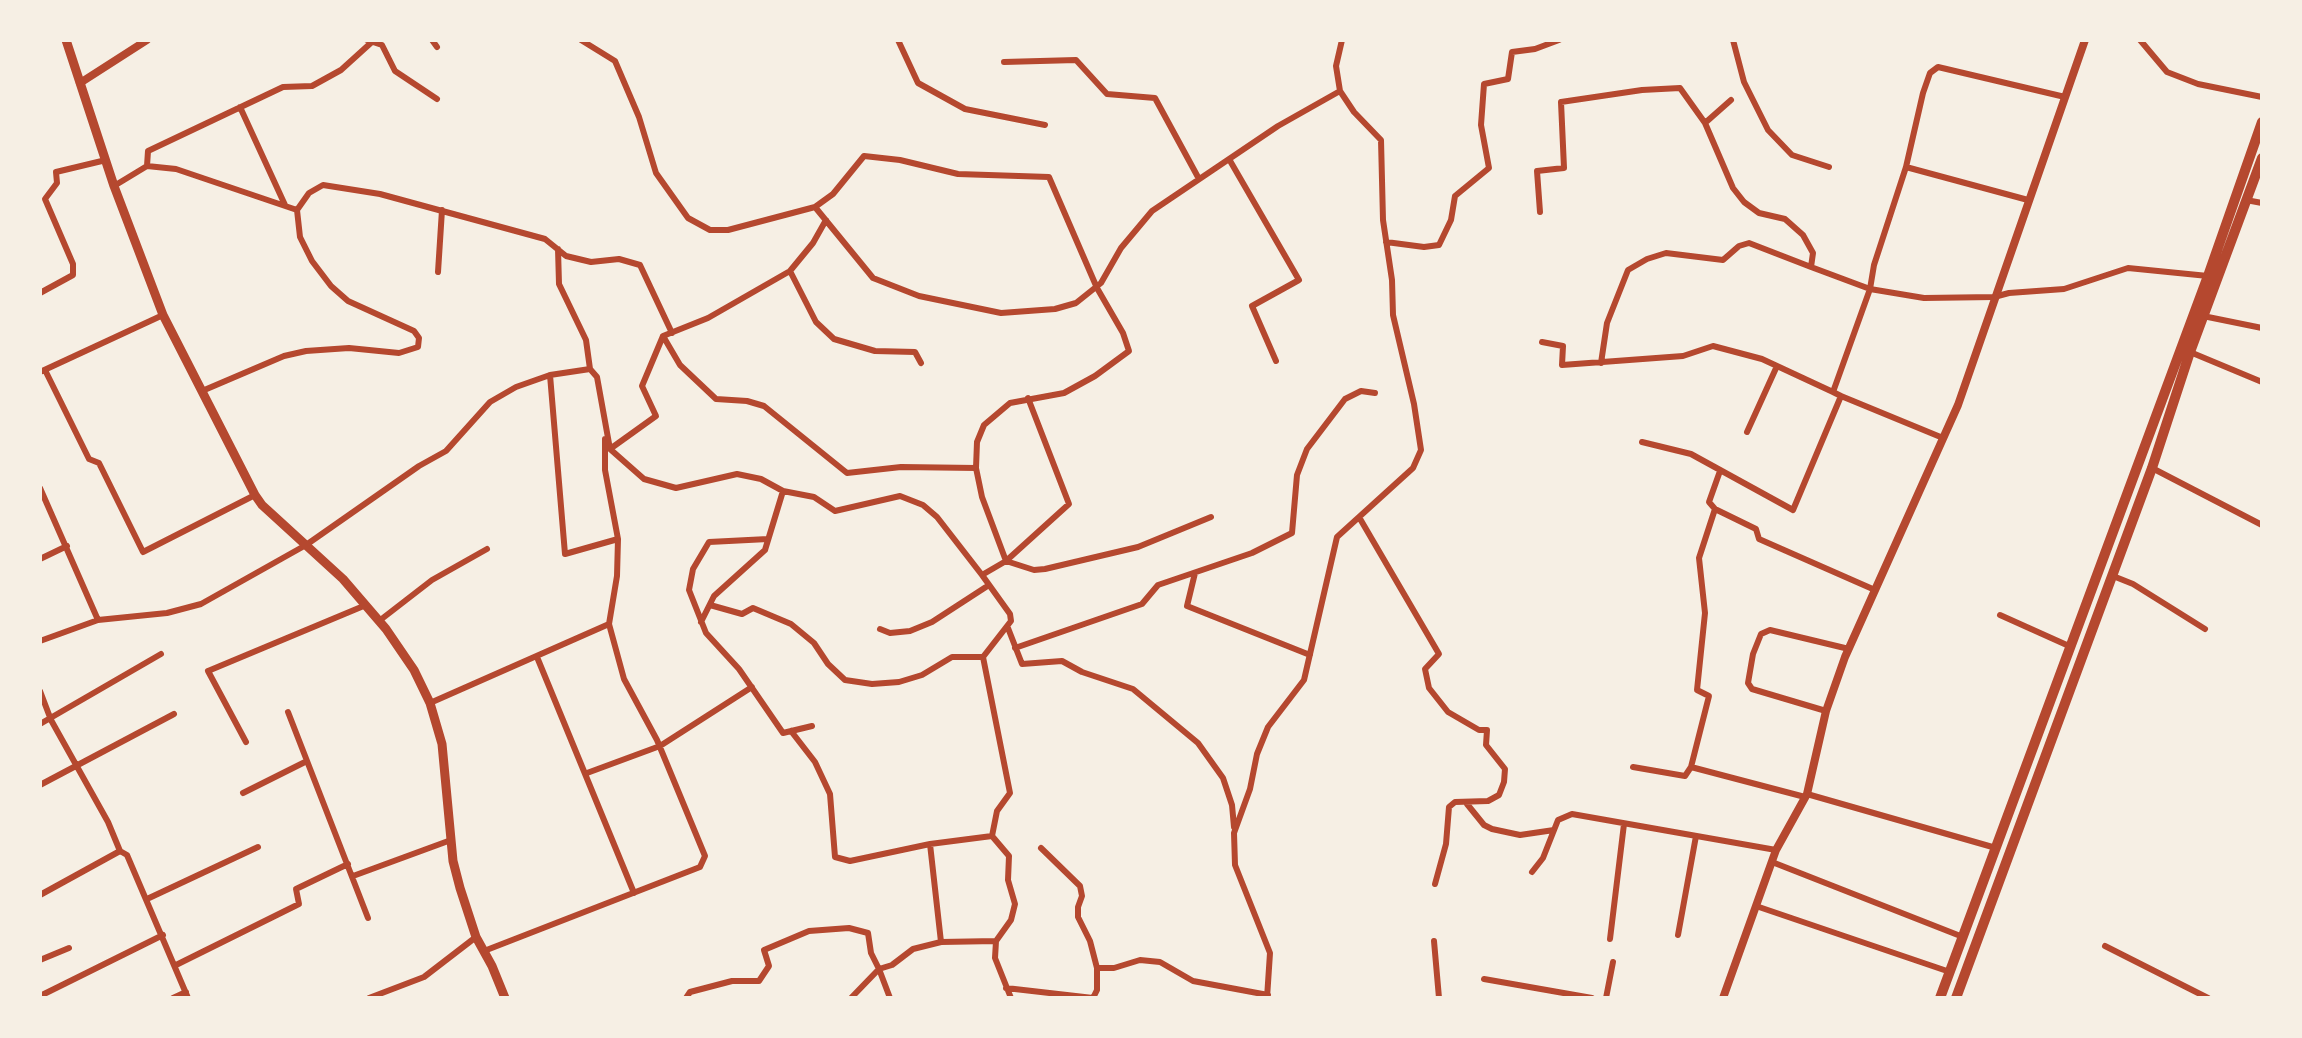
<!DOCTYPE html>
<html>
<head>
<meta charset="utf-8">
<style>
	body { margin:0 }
	#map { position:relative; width:2302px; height:1038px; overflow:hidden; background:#f6efe4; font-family:"Playfair Display",serif }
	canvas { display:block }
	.frame { position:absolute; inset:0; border:42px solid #f6efe4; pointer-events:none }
</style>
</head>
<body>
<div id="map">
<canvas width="2302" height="1038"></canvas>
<div class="frame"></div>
</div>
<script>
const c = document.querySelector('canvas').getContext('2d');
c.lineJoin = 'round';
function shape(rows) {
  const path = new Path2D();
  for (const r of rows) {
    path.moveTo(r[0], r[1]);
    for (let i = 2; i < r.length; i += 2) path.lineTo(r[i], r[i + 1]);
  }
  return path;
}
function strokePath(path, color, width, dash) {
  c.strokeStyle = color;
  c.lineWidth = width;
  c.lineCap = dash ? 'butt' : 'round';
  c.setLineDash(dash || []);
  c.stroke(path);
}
strokePath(shape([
	[367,40,382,45,395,71,437,99],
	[432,40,437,47],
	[581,40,615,61,639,117,656,173,688,218,710,230,728,230,815,207,873,278,919,296,1001,313,1055,309,1076,303,1101,283,1121,248,1152,211,1278,126,1340,91],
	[898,40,918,83,965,109,1045,125],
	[1733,40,1744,82,1768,130,1792,155,1829,167],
	[2140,40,2167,72,2198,84,2262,97],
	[1004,62,1076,60,1107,94,1155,98,1199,179],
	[1731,100,1705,123,1733,188,1744,202,1759,213,1785,219,1803,235,1813,253,1811,267,1870,289,1924,298,1994,297,2009,293,2064,289,2128,268,2208,276],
	[240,107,285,205],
	[1229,159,1299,280,1252,306,1276,361],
	[147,166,148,151,283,87,312,86,341,70,373,41],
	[1906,167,1923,93,1930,73,1938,67,2065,97],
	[114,186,147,166,176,169,297,210],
	[2246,200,2262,203],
	[1540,212,1537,171,1564,168,1561,102,1642,90,1680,88,1705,123],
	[1386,242,1424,247,1439,245,1451,220,1455,196,1489,168,1481,125,1484,84,1508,79,1512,52,1535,49,1559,40],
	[558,249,559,284,586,340,590,369],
	[790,271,816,322,834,339,875,351,915,352,921,363],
	[438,272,442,210],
	[40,293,73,275,73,264,45,199,57,183,56,172,106,160],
	[2203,316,2262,328],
	[663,336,680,365,716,399,747,401,764,406,847,473,901,467,976,468],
	[1542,342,1563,346,1562,365,1683,356,1713,346,1762,359,1833,392],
	[2190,352,2262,382],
	[1601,363,1607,323,1628,270,1647,259,1666,253,1723,260,1739,246,1749,243,1811,267],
	[45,370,89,459,99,463,143,552,255,495],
	[40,372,163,315],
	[550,375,565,554,618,539],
	[202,391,284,356,306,351,349,348,399,353,418,347,419,338,414,331,348,301,331,286,312,261,300,237,297,210,309,193,323,185,380,194,545,239,566,256,591,262,619,259,640,265,672,333],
	[1841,396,1943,438],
	[1028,398,1069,504,1006,561,1034,570,1045,569,1138,547,1211,517],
	[1747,432,1777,366],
	[1642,442,1691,454,1793,510,1841,396,1833,392,1870,289,1874,265,1906,167,2028,200],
	[610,449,656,416,642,386,663,336,708,318,790,271,813,243,826,220],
	[2152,468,2262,525],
	[1720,471,1709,502,1715,509,1699,558,1705,613,1697,690,1709,696,1691,767,1805,797],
	[40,488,98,620],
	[1715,509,1756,529,1759,539,1875,590],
	[1359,517,1439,654,1425,669,1429,688,1448,712,1479,730,1487,730,1486,745,1505,769,1504,782,1499,795,1488,801,1455,802,1449,807,1446,844,1435,884],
	[768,539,709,542,693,569,689,590,706,633,739,669,783,733,812,726],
	[40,559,67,546],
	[1195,573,1187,606,1310,655],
	[2113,576,2133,584,2205,629],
	[710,605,742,614,753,608,791,624,814,643,828,664,845,680,872,684,899,682,922,675,952,657,983,657],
	[2000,615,2069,646],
	[379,621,432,580,487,549],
	[701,622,714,596,765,550,783,491],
	[1008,628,1022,664,1062,661,1082,672,1133,689,1198,743,1223,778,1232,805,1234,827],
	[880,629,890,633,910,631,932,622,989,585],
	[40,641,98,620,167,613,201,604,306,545,419,466,446,451,490,402,516,387,550,375,590,369,597,377,610,449,644,479,676,488,737,474,761,479,783,491,814,497,835,511,900,496,923,505,937,517,982,575,1006,561,982,497,976,468,977,442,984,425,1010,403,1064,393,1095,376,1129,351,1123,333,1097,288,1049,177,958,174,900,160,864,156,833,194,815,207],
	[1015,648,1142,604,1158,585,1252,553,1292,533,1297,475,1307,449,1345,399,1361,391,1375,393],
	[537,657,634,893],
	[40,691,51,720,108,822,120,851,127,855,188,998],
	[430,703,609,624,617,576,618,539,605,470,605,439],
	[1826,711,1752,689,1748,683,1753,654,1761,634,1770,630,1849,649],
	[288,712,368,918],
	[40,724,161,654],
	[791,731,815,762,830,794,835,857,850,861,930,844],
	[246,742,208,671,366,605],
	[1633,767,1685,776,1691,767],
	[587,773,660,746,752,687],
	[40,785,174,714],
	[243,793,307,761],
	[1807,794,1996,848],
	[1467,804,1484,825,1492,829,1520,835,1554,830],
	[992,836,1009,856,1008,880,1015,904,1011,920,996,941],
	[1772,862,1963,937],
	[1532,872,1543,858,1558,820,1572,814,1776,850],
	[353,876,451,840],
	[40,895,120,851],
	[147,899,258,847],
	[1756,906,1950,972],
	[1678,935,1696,836],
	[1610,939,1624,824],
	[1434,941,1439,998],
	[941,942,996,941,995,958,1011,998],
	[2105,946,2208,998],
	[484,951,700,867,705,856,657,740,624,679,609,624],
	[40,960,69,948],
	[176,965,299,904,296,889,348,864],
	[1097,968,1114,968,1140,960,1160,962,1193,981,1268,995],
	[1484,979,1592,998],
	[1006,988,1093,998,1097,990,1097,968,1090,941,1078,917,1078,907,1082,896,1080,886,1041,848],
	[40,996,163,935],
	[173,998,186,992],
	[369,998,424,977,476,937],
	[686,998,690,992,732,981,759,981,769,966,764,950,809,931,849,928,868,933,871,953,879,969,892,965,913,949,941,942,930,844,992,836,997,811,1010,793,983,657,1011,621,1010,614,982,575],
	[851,998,879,969,890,998],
	[1267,998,1270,953,1235,865,1234,833,1250,789,1257,754,1268,727,1304,680,1337,537,1413,468,1421,450,1414,404,1393,315,1392,280,1383,220,1381,140,1354,112,1340,91,1336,66,1342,40],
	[1606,998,1613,962]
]), '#b5482f', 6);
strokePath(shape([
	[80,83,147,40],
	[1723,998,1776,850,1807,794,1826,711,1845,657,1958,405,2085,40]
]), '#b5482f', 8);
strokePath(shape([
	[66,40,114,186,163,315,255,495,262,505,343,579,386,629,414,670,430,703,442,744,453,861,460,888,476,937,492,966,505,998]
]), '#b5482f', 9);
strokePath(shape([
	[1940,998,2208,276,2262,122],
	[1956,998,2152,468,2190,352,2262,158]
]), '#b5482f', 10);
</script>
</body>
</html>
